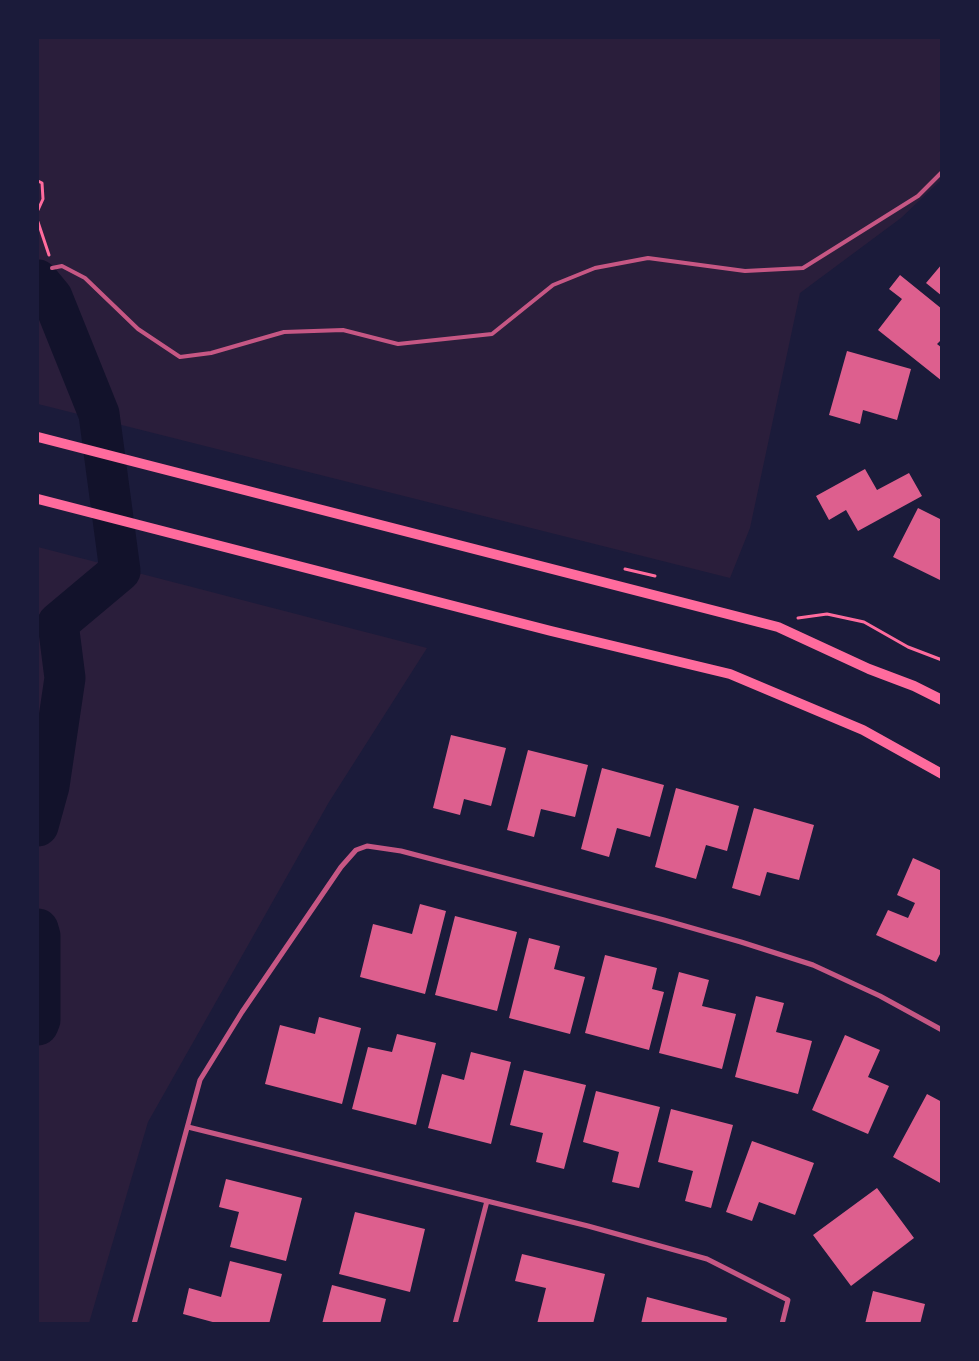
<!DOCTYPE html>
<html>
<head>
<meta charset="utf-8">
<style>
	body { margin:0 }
	#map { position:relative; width:979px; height:1361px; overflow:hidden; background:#1b1b3a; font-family:"Sofia Sans Condensed",sans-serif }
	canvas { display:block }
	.frame { position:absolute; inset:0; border:39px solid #1b1b3a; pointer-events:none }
</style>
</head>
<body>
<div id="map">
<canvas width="979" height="1361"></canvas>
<div class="frame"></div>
</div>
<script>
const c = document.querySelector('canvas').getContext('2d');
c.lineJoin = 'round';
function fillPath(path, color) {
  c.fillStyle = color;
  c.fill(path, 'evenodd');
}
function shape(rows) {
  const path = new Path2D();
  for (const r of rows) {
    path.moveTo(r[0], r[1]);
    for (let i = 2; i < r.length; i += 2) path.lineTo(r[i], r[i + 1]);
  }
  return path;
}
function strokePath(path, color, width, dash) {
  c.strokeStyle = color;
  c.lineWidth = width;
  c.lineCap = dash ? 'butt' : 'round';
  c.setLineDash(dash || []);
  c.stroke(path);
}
fillPath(shape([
	[38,38,941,38,941,180,901,218,800,293,750,528,730,578,38,404],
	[38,547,427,648,329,802,148,1122,89,1323,38,1323]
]), '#2a1e3b');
strokePath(shape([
	[38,280,52,297,99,414,120,571,58,623,65,678,49,786,38,826],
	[38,929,40,936,40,1020,38,1025]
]), '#12122b', 41);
fillPath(shape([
	[942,264,942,296,926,283],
	[900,275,942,309,942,339,937,344,942,348,942,381,878,330,902,299,889,289],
	[847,351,911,369,897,420,863,410,860,424,829,415],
	[865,469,877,490,909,473,922,496,858,531,846,510,829,520,816,496],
	[918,508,942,520,942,581,893,557],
	[451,735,506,748,491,806,464,799,460,815,433,808],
	[528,750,588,765,575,817,541,809,534,837,507,830],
	[602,768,664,785,650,837,617,828,609,857,581,849],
	[676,788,739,806,727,851,706,845,696,879,655,867],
	[754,808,814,825,799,880,767,872,760,896,732,888],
	[913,858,942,871,942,950,936,962,876,935,888,910,908,918,915,903,897,895],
	[420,904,446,911,425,994,360,977,373,924,412,934],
	[455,916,517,932,497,1011,435,995],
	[529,938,560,946,554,969,585,977,570,1034,509,1018],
	[605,955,657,968,652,989,664,992,649,1050,585,1033],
	[679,972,709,980,702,1006,736,1014,722,1069,659,1053],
	[756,996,784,1003,776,1032,812,1041,798,1094,735,1077],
	[319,1017,361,1028,342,1104,265,1084,280,1025,315,1034],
	[397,1034,436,1043,416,1125,352,1109,368,1047,392,1052],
	[845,1035,880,1050,868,1077,889,1086,868,1134,812,1110],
	[471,1052,511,1062,491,1144,428,1128,442,1074,464,1080],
	[524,1070,586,1085,564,1169,536,1162,543,1133,510,1125],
	[596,1091,660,1107,639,1188,612,1182,619,1152,583,1142],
	[927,1094,942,1102,942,1184,893,1157],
	[671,1109,733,1125,711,1208,685,1201,693,1171,658,1162],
	[752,1141,814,1163,795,1215,759,1202,752,1221,726,1212],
	[226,1179,302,1198,286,1261,230,1247,239,1212,219,1207],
	[877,1188,914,1238,851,1286,813,1235],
	[355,1212,425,1229,410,1292,339,1274],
	[522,1254,605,1274,593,1324,537,1324,546,1288,515,1281],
	[230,1261,282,1274,269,1324,220,1324,183,1314,189,1288,221,1297],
	[332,1285,386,1299,380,1324,322,1324],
	[873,1291,925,1304,920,1324,865,1324],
	[647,1297,727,1318,726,1324,641,1324]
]), '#dd5f8e');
strokePath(shape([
	[38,181,42,183,43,199,38,210],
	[38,222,49,255],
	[625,569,655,576],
	[798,618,827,614,864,622,908,647,942,660]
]), '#ff6b9d', 3);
strokePath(shape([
	[52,268,62,266,85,278,138,329,180,357,211,353,284,332,343,330,398,344,492,334,553,285,595,268,648,258,745,271,803,268,918,196,942,172]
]), '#c65784', 4);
strokePath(shape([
	[188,1127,588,1226,707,1259,788,1300,782,1324],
	[134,1324,200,1080,242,1012,341,867,356,850,367,846,401,851,664,920,741,942,813,965,880,996,942,1030],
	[455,1324,487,1201]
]), '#c65784', 5);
strokePath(shape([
	[38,437,778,627,869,669,914,686,942,700],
	[38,499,551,631,730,674,863,730,942,774]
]), '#ff6b9d', 10);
</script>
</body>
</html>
